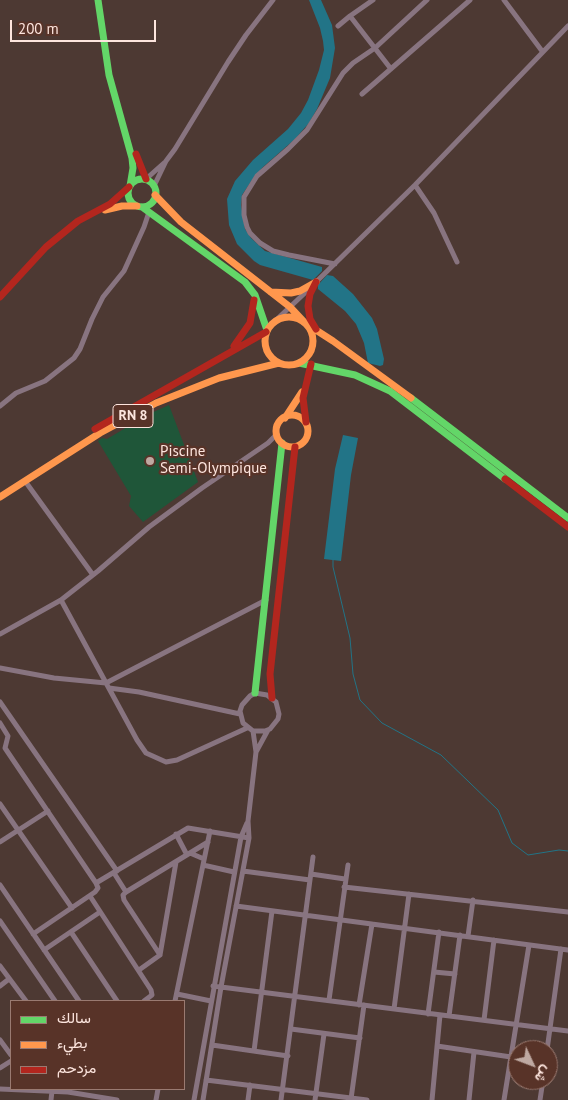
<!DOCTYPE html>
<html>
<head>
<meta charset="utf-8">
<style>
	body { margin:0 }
	#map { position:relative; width:568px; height:1100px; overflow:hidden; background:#4d3933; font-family:"PT Sans",Vazirmatn,sans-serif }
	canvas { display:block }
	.legend { position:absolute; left:10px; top:1000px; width:175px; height:90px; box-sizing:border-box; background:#583328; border:1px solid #9a7a71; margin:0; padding:6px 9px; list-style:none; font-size:15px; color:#fde5de }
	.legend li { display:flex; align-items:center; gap:10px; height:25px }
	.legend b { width:25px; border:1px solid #9a7a71 }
	.north { position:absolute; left:508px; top:1040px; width:50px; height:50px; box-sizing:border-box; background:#583328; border:1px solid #9a7a71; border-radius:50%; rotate:133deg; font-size:14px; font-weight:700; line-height:20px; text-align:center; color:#fde5de }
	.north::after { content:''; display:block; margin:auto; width:18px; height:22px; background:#bfa9a2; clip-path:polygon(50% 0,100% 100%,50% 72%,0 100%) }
	.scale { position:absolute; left:10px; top:20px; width:146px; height:22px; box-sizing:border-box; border:2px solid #fde5de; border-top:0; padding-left:6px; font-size:15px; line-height:18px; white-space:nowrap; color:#fde5de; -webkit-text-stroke:4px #583328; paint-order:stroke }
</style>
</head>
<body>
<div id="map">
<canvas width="568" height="1100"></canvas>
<ul class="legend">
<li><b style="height:6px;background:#63d668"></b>سالك</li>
<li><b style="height:6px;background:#ff974d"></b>بطيء</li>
<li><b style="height:6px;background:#b3261e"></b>مزدحم</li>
</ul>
<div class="north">ش</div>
<div class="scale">200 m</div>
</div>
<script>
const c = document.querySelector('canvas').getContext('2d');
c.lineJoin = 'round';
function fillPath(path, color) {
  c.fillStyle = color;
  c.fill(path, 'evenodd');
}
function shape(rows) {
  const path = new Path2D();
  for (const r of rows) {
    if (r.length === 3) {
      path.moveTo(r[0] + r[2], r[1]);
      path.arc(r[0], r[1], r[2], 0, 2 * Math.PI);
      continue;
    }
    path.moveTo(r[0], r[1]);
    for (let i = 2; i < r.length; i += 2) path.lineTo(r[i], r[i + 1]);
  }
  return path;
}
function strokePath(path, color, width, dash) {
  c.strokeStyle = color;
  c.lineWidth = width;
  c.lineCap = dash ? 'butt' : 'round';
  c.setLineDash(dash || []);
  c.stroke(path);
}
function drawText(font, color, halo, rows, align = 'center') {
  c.font = font + ' "PT Sans",sans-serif';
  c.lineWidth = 4.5;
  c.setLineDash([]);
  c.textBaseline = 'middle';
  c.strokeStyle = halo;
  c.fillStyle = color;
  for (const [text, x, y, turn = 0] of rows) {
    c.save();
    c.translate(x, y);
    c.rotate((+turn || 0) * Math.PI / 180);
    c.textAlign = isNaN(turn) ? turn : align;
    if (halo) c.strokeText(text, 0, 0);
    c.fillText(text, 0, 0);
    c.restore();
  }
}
fillPath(shape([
	[169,405,198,482,143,522,129,506,131,496,98,441,102,438,107,439,149,414]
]), '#1f5639');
fillPath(shape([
	[309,0,321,0,332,25,335,48,330,78,317,109,309,123,295,139,263,167,252,180,242,195,241,205,245,229,251,238,265,251,322,267,322,271,313,280,260,265,254,261,237,244,229,225,227,199,235,181,253,160,288,129,301,113,308,100,319,70,324,50,323,41,320,28],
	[327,275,333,276,353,294,372,318,377,329,384,359,383,365,380,366,368,363,364,343,356,324,345,311,318,289,318,285],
	[343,435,358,438,351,475,341,561,324,559,335,469]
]), '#227487');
strokePath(shape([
	[333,559,333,567,350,638,353,674,360,700,382,723,441,755,498,810,512,843,528,855,559,850,568,851]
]), '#227487', 1);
strokePath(shape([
	[504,0,542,51],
	[350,16,391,69],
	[338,26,350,16,373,0],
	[362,94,470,0],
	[146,179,164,163],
	[415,185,434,213,457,262],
	[154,186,166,161,175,149,228,62,246,35,273,0],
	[335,264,289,255,273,251,260,243,250,233,247,227,244,215,244,197,257,176,288,149,307,130,343,73,353,63,375,48,427,0],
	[314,284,415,185,568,26],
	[274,322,308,290],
	[0,406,16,393,45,381,74,358,80,349,92,319,103,297,124,271,144,227,149,212],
	[25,481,93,575],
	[61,600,137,740,146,753,166,762,177,760,247,728],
	[0,634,61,600,98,571,149,527,202,488,268,443,277,434],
	[0,668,54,678,106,683,266,600],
	[109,688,139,692,240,714],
	[0,702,117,871],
	[0,723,8,736,5,748,7,751,96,883,188,828,249,838],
	[256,752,268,730],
	[0,804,72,908],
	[176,834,187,855],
	[0,842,48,811],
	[190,853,204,859],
	[203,865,234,872],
	[243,871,310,880],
	[114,873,126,892],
	[311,874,345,879],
	[0,885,79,1001],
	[344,887,568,912],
	[90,896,151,990,152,995,144,1001],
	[236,906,568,950],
	[0,921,55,1001],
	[71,932,117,1001],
	[33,934,95,892,98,888,96,883],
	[468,936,473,900],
	[44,950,100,912],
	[160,955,124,900,123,895,126,892,208,842],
	[0,966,26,1001],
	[139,970,160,955,176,862],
	[434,972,455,974],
	[0,986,9,979],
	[213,986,568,1031],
	[177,994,211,1001],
	[329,1000,348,865],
	[175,1001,210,831],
	[359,1005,372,924],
	[394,1009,409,894],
	[428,1014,439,932],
	[449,1016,460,935],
	[484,1020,494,940],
	[291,1029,360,1038],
	[0,1040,11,1055],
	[212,1045,288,1056],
	[437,1046,511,1057],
	[547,1050,561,949],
	[254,1051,272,911],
	[0,1068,11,1061],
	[206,1080,367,1100],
	[0,1089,68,1092,117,1100],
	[351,1099,364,1005],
	[51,1100,52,1091],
	[156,1100,158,1089],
	[194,1100,241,837,247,823],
	[203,1100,221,987,249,838,248,821,256,752,253,731,243,723,240,711,242,705,250,696,255,693,267,695,276,702,279,714,278,719,270,729,265,731,253,731],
	[248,1100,250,1085],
	[281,1100,313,857],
	[315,1100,324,1034],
	[432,1100,440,1015],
	[469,1100,474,1052],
	[504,1100,529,945],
	[540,1100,543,1080]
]), '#887480', 5);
strokePath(shape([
	[98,0,109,75,132,158,133,168,130,186],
	[142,193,14],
	[142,207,245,282,255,295,267,330],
	[299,363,355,375,390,391,505,479],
	[411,398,568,518],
	[255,693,282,443]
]), '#63d668', 7);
strokePath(shape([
	[155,195,181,222,290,307,305,323,333,341,411,398],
	[105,210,122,206,137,206],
	[271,292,291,293,300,291,316,282],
	[289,341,24],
	[292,431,16],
	[285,418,302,392],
	[0,497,100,433,156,403,219,378,279,363]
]), '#ff974d', 7);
strokePath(shape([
	[136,154,146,179],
	[316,282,310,294,308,306,310,319,316,329],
	[0,297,46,247,78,221,110,204,129,187],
	[234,346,250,323,254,300],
	[306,422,303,398,311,364],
	[95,429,266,332],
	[505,479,568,527],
	[272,698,270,674,295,447]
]), '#b3261e', 7);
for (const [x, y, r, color] of [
	[150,461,5,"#bfa9a2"]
]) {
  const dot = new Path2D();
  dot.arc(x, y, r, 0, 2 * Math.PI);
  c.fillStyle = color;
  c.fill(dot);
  strokePath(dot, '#583328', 2);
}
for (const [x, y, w] of [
	[133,416,40]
]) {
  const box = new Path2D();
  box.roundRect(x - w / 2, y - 11.5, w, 23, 4);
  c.fillStyle = '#583328';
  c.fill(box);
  strokePath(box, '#fde5de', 1);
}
drawText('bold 14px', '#fde5de', null, [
	["RN 8",133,416]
]);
drawText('15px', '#fde5de', '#583328', [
	["Piscine",160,452],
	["Semi-Olympique",160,469]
], 'left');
</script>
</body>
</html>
